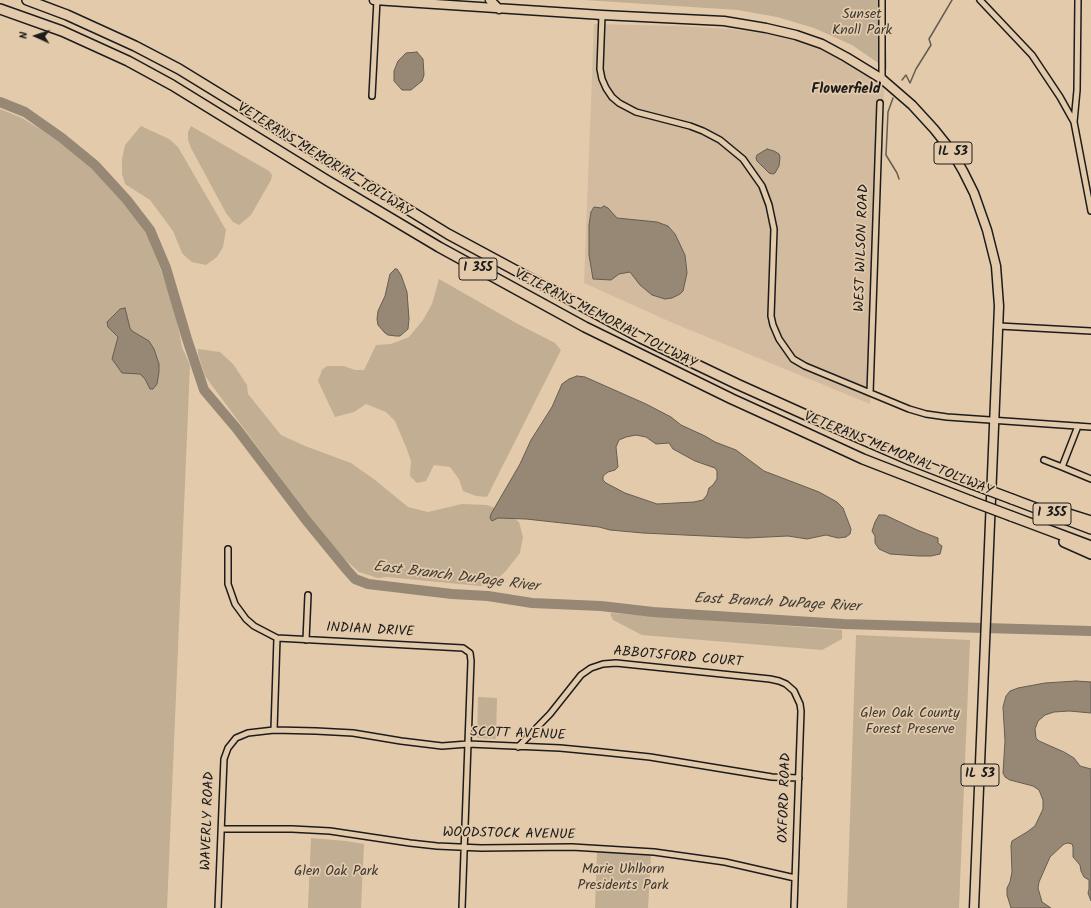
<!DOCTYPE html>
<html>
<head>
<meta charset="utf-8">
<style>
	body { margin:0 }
	#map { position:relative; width:1091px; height:908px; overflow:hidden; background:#e3caab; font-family:Kalam,sans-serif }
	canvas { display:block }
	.north { position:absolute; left:16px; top:16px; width:40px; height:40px; -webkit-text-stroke:3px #e3caab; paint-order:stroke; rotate:273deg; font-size:11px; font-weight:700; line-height:16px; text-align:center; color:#1c1c1c }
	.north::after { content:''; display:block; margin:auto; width:14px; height:18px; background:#1c1c1c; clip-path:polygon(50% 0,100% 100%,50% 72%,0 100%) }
</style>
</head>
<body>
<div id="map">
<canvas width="1091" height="908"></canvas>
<div class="north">N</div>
</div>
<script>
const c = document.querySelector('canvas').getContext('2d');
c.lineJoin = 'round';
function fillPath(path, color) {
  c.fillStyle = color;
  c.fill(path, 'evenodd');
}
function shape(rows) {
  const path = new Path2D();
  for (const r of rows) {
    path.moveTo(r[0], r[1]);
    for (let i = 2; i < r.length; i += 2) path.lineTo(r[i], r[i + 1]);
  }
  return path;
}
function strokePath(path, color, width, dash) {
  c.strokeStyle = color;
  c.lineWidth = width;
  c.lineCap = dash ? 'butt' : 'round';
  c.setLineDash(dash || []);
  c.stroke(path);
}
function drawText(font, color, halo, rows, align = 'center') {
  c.font = font + ' Kalam,sans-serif';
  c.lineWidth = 3.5;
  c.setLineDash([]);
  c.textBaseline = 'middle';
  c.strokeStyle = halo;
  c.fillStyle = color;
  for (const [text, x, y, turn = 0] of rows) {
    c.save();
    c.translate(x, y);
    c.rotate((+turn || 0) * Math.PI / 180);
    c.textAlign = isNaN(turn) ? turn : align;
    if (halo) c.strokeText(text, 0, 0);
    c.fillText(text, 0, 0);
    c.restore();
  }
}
fillPath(shape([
	[594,24,680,26,730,29,790,37,821,48,850,63,884,85,870,404,673,323,584,283]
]), '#d2bb9f');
fillPath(shape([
	[584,0,884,0,887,69,852,45,814,28,777,17,738,10],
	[0,109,22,118,45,132,77,154,100,176,134,214,141,225,148,237,159,265,175,311,182,347,190,365,167,908,0,908],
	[141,126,169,139,178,147,226,230,223,247,217,257,206,265,192,262,186,257,182,253,173,231,150,200,125,184,122,174,122,159,125,145],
	[191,126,269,171,272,175,271,180,251,215,239,225,233,222,226,213,191,148,188,140,188,132],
	[439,279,516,323,555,343,561,350,487,497,476,496,463,491,459,479,450,467,434,465,426,481,417,483,410,476,411,461,406,447,395,421,386,412,366,404,354,412,335,417,318,381,322,370,327,366,344,366,355,370,364,370,376,345,391,344,409,337,423,320,432,304],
	[198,349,220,352,233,364,247,385,248,394,281,435,305,446,351,463,375,480,408,507,428,512,462,504,487,505,506,512,519,522,523,537,520,553,505,572,491,584,480,586,387,577,378,578,359,572,339,554,319,530,205,376,198,354],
	[610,613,842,630,842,639,822,650,642,635,613,620],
	[856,635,970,640,959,908,847,908],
	[478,697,497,698,496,739,477,738],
	[311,838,346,841,364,844,361,908,308,908],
	[597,850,651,855,648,908,595,908]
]), '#c2ae93');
const water = shape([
	[417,52,423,59,424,75,422,81,411,90,402,90,394,81,394,71,398,61,406,53,417,52],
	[767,149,774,151,779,154,780,157,779,166,775,173,773,174,769,173,757,161,756,158,757,155,767,149],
	[604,206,608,208,617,218,657,222,668,226,675,234,685,255,687,273,683,291,680,294,672,298,665,299,652,295,640,285,630,272,619,274,611,280,593,279,589,255,589,225,591,212,594,207,601,208,604,206],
	[395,269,397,269,401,275,407,292,409,319,408,329,400,336,396,336,388,335,385,333,378,325,377,319,378,311,385,296,390,274,395,269],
	[125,308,130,328,132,331,149,341,154,349,159,364,159,372,157,384,153,389,150,389,145,379,140,374,122,373,112,359,118,337,108,327,107,322,120,309,125,308],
	[577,376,585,377,646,404,671,417,681,425,705,436,715,442,736,450,764,471,819,492,837,502,843,508,851,529,850,534,846,537,838,538,826,535,807,539,788,536,747,538,643,533,610,530,599,527,526,519,498,518,492,521,490,518,491,514,520,464,531,440,552,407,562,384,569,379,577,376],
	[636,435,646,437,656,444,669,443,673,449,695,461,715,468,717,471,717,479,713,485,709,488,707,495,703,500,694,502,657,504,625,493,606,483,603,480,603,476,608,472,615,470,618,467,616,447,619,440,626,437,636,435],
	[879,515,885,515,917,530,938,538,938,543,942,546,940,554,931,556,919,556,890,554,879,549,875,543,875,536,872,531,875,522,879,515],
	[1076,681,1091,682,1091,713,1069,711,1054,712,1045,715,1038,721,1035,729,1036,738,1039,741,1064,752,1074,758,1080,766,1091,769,1091,901,1088,893,1089,889,1089,880,1084,877,1081,871,1080,865,1073,857,1073,847,1072,844,1068,843,1064,844,1050,857,1039,882,1038,888,1042,902,1051,908,1011,908,1007,895,1007,888,1010,882,1012,872,1011,846,1012,841,1027,832,1035,826,1043,809,1043,800,1039,790,1033,786,1010,780,1005,777,1003,773,1005,741,1003,707,1006,696,1010,691,1018,688,1045,683,1076,681]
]);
fillPath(water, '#968874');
strokePath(water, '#655d51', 1);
strokePath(shape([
	[902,80,906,75,910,83,916,69,931,45,929,39,952,0],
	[893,98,888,112,886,155,897,173,899,179]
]), '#655d51', 1.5);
strokePath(shape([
	[0,102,25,112,62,138,95,165,127,200,150,230,166,268,187,339,204,390,237,429,306,520,347,570,355,579,368,584,452,594,488,596,532,603,601,606,653,612,843,624,1091,631]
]), '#968874', 10);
const street = shape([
	[980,0,1032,55,1060,97,1074,122],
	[1078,0,1077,90,1074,122,1091,211],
	[602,15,600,69,602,79,606,88,612,97,619,103,636,112,690,126,703,131,720,140,743,159,762,186,769,205,774,229,771,316,773,325,779,339,793,359,805,366,909,409,926,414,947,417,1091,427],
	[882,79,882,0],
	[372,96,377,0],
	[999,326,1091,331],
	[870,393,880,103],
	[1078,426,1062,467,1091,479],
	[1044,460,1062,467],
	[228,549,228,584,235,604,246,619,254,626,277,638,463,648,470,653,471,661,462,908],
	[306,640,308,595],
	[274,730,277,638],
	[518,747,550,714,581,675,591,668,603,664,616,663,770,679,779,681,786,684,794,691,800,704,801,711,794,908],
	[222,829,292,829,330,831,410,843,437,846,481,848,572,847,654,852,725,862,795,878],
	[218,908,224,759,228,748,236,738,248,733,274,730,316,731,353,733,401,741,442,746,468,744,560,748,602,752,650,757,772,777,799,778]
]);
const primary = shape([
	[374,0,602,15,724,21,766,28,796,35,822,44,846,57,882,79,912,105,934,129,950,149,963,171,974,193,987,230,996,266,999,306,974,908],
	[490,0,499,9]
]);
const highway = shape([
	[27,0,67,15,135,46,179,69,448,234,641,338,737,384,806,415,910,460,972,484],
	[0,9,62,31,128,61,172,85,328,181,439,247,585,327,732,399,800,430,863,459,971,501],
	[1012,499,1091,529],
	[1056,510,1091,521],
	[1011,516,1091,546],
	[1064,542,1091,554]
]);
strokePath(street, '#1c1c1c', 8);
strokePath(primary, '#1c1c1c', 11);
strokePath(highway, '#1c1c1c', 12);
strokePath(street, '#e3caab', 5);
strokePath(primary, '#e3caab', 8);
strokePath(highway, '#e3caab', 9);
const highwayBridge = shape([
	[972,484,1012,499],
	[971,501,1011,516]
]);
strokePath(highwayBridge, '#1c1c1c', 12, []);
strokePath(highwayBridge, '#e3caab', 9);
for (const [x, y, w] of [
	[953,153,38],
	[478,269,38],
	[1052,514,38],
	[980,775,38]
]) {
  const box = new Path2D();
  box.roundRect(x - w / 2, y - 11, w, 22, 3);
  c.fillStyle = '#e3caab';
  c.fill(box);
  strokePath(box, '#1c1c1c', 1);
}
drawText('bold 13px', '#1c1c1c', null, [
	["IL 53",953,153],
	["I 355",478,269],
	["I 355",1052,514],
	["IL 53",980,775]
]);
drawText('14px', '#3d3934', '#e3caab', [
	["Sunset",862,16],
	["Knoll Park",862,32],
	["Glen Oak County",910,715],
	["Forest Preserve",910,731],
	["Marie Uhlhorn",623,871],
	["Presidents Park",623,887],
	["Glen Oak Park",336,873]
]);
drawText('14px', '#1c1c1c', '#e3caab', [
	["VETERANS MEMORIAL TOLLWAY",324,161,32],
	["WEST WILSON ROAD",863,248,-88],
	["VETERANS MEMORIAL TOLLWAY",605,320,27],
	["VETERANS MEMORIAL TOLLWAY",898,455,22],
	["INDIAN DRIVE",370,631,3],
	["ABBOTSFORD COURT",678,658,5],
	["SCOTT AVENUE",518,735,2],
	["OXFORD ROAD",786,798,-88],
	["WAVERLY ROAD",209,821,-88],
	["WOODSTOCK AVENUE",509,835,1]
]);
drawText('bold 15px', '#1c1c1c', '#e3caab', [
	["Flowerfield",846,90]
]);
drawText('italic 15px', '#413c36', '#e3caab', [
	["East Branch DuPage River",456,578,7],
	["East Branch DuPage River",777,604,3]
]);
</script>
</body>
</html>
